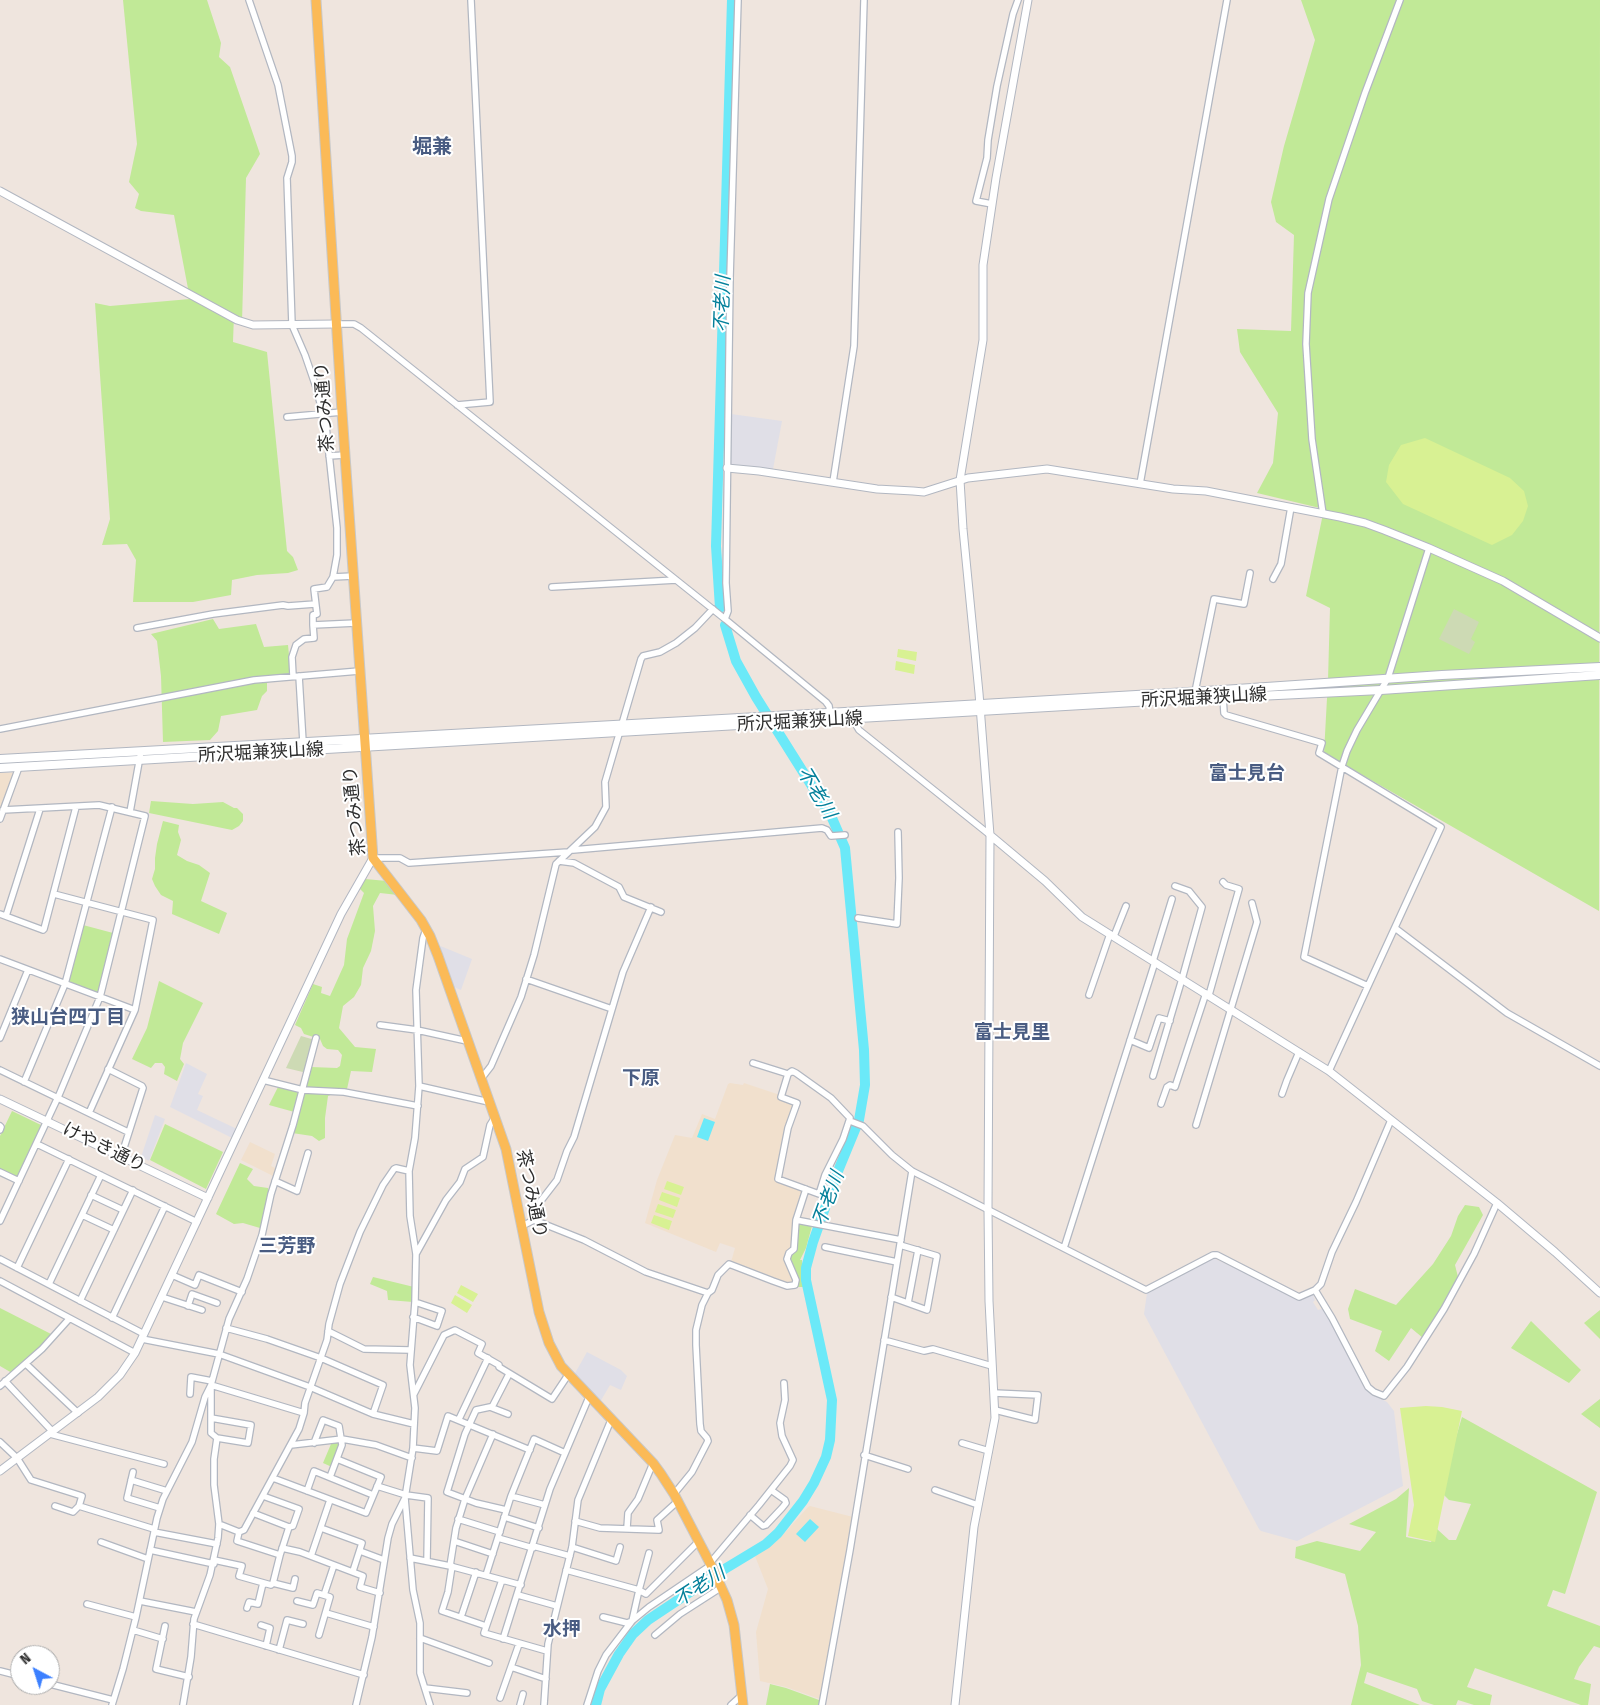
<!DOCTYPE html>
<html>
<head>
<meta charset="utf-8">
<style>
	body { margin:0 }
	#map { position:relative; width:1600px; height:1705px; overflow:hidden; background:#efe5de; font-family:"Fira Sans Condensed",sans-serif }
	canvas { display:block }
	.north { position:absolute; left:10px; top:1645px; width:50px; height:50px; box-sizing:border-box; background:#fff; border:1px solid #ababab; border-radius:50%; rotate:320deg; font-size:14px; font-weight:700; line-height:20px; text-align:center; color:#2d2d2d }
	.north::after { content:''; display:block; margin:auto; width:18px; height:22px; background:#3c80ff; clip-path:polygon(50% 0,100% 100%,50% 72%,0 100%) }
</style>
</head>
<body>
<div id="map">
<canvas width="1600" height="1705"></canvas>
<div class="north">N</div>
</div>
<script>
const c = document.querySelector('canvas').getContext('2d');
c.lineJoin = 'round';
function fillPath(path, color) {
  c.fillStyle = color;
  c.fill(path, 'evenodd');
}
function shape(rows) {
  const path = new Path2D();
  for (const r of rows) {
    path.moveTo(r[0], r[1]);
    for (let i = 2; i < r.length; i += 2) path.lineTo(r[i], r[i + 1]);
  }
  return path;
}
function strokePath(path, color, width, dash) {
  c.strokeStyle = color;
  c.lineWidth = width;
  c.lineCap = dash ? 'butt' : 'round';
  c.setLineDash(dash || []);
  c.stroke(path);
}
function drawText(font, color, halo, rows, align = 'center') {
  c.font = font + ' "Fira Sans Condensed","Noto Sans JP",sans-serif';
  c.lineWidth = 4;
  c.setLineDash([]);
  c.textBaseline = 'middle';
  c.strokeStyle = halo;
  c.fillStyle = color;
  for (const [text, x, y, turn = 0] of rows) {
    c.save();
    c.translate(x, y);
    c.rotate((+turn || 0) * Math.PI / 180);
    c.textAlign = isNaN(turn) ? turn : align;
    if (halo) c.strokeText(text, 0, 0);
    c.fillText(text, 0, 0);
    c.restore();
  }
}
fillPath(shape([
	[731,414,782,421,773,469,771,471,732,467,730,465],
	[438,945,472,959,461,990,452,986],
	[186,1063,207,1074,198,1094,203,1096,197,1110,237,1129,232,1138,170,1107],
	[155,1115,165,1119,149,1161,141,1157],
	[1213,1258,1299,1298,1311,1294,1313,1294,1315,1300,1313,1302,1318,1310,1324,1308,1369,1392,1387,1402,1394,1411,1403,1486,1297,1541,1261,1531,1259,1529,1144,1314,1147,1293,1149,1291],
	[587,1352,621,1370,627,1376,621,1390,610,1385,600,1402,574,1375]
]), '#e0dfe7');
fillPath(shape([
	[0,773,14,773,15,775,0,813],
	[730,1083,743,1085,744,1083,780,1095,794,1105,786,1128,775,1181,802,1190,802,1192,793,1221,792,1247,786,1255,786,1264,794,1281,792,1284,777,1281,731,1262,735,1248,720,1243,716,1252,645,1223,657,1180,675,1135,692,1138,702,1114,715,1119,728,1084],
	[250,1142,275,1154,271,1166,277,1169,275,1177,241,1160],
	[810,1506,853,1517,820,1699,786,1687,760,1681,756,1632,768,1589,755,1556,781,1537,808,1507]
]), '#f1e0cd');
fillPath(shape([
	[123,0,207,0,221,43,219,57,230,67,260,154,246,178,242,322,234,315,233,342,267,352,287,551,293,557,298,570,288,573,257,575,232,580,231,595,193,602,133,602,136,560,127,544,102,545,110,519,95,303,110,306,190,299,174,215,141,211,135,208,139,194,129,182,137,144],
	[1301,0,1600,0,1599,911,1324,753,1328,680,1330,608,1306,596,1324,509,1257,493,1273,463,1278,413,1240,352,1237,329,1291,331,1294,235,1276,222,1271,202,1284,146,1315,40],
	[213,619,219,629,256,624,264,647,288,645,291,675,267,683,267,691,262,696,257,710,221,716,218,731,210,740,163,742,161,676,157,641,151,634],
	[151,801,193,804,223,802,234,808,237,808,243,814,243,821,239,826,232,830,149,813],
	[163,821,179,825,178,832,181,840,177,855,187,861,199,865,210,873,201,901,227,913,219,934,172,914,173,901,161,895,155,886,152,879,155,869,155,858,157,844],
	[365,879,387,881,398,895,380,893,373,906,375,931,371,951,363,968,361,985,354,997,343,1006,339,1028,355,1047,376,1049,372,1072,351,1071,347,1089,328,1096,325,1118,325,1138,319,1141,312,1136,292,1133,298,1113,269,1105,279,1085,305,1092,311,1067,337,1068,340,1066,342,1055,338,1050,327,1049,323,1046,320,1039,304,1034,301,1028,295,1025,313,984,322,987,321,993,330,996,344,965,347,939,364,893,360,889],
	[83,925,113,933,98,993,96,994,69,983,68,981],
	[159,981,203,1003,183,1043,180,1059,184,1064,177,1081,164,1074,165,1067,162,1063,155,1063,151,1068,132,1059,147,1028],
	[12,1111,41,1125,42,1128,19,1176,16,1177,0,1169,0,1136],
	[165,1124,223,1152,206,1189,150,1160],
	[240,1163,253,1169,247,1179,254,1186,268,1188,269,1193,260,1228,243,1223,234,1224,216,1214],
	[1465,1205,1479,1207,1483,1215,1455,1265,1458,1277,1454,1289,1423,1338,1411,1328,1389,1361,1375,1351,1382,1331,1350,1319,1348,1309,1355,1289,1396,1305,1433,1264,1451,1236,1458,1216],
	[799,1223,812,1226,806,1248,800,1260,802,1260,803,1287,798,1287,797,1278,789,1257],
	[373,1277,414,1287,413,1302,388,1300,387,1291,370,1284],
	[0,1308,53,1335,12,1373,0,1366],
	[1600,1310,1600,1339,1584,1323],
	[1531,1321,1581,1370,1569,1383,1511,1348],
	[1600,1399,1600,1428,1581,1414],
	[1462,1417,1597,1492,1565,1594,1553,1590,1547,1606,1600,1626,1600,1648,1594,1646,1579,1667,1574,1679,1591,1684,1588,1705,1581,1705,1475,1668,1467,1687,1492,1695,1490,1705,1474,1705,1458,1700,1456,1705,1434,1705,1422,1701,1417,1689,1367,1672,1364,1683,1420,1705,1351,1705,1361,1665,1358,1626,1345,1574,1295,1558,1296,1547,1317,1541,1360,1551,1376,1532,1349,1524,1396,1499,1409,1488,1406,1537,1431,1542,1437,1529,1449,1540,1456,1540,1471,1504,1449,1500,1440,1491],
	[339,1442,341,1444,332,1467,323,1463,331,1444],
	[770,1684,786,1688,819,1700,819,1705,766,1705]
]), '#c1e997');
fillPath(shape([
	[1454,609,1479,622,1471,639,1475,642,1469,654,1439,639],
	[301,1036,315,1040,307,1073,286,1068]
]), '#cddab4');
fillPath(shape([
	[1425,438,1510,478,1524,491,1528,506,1523,521,1512,535,1492,545,1403,504,1386,482,1389,465,1401,445],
	[898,649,917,652,916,661,897,657],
	[896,661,915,665,914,674,895,670],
	[667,1181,684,1187,681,1195,664,1189],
	[662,1192,680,1198,677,1207,659,1200],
	[658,1204,676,1210,673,1218,655,1212],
	[654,1215,672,1221,669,1230,651,1223],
	[461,1285,478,1294,473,1302,457,1293],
	[455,1295,472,1305,467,1313,451,1303],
	[1426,1406,1442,1407,1462,1411,1435,1542,1408,1536,1414,1505,1400,1408]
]), '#d8f193');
fillPath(shape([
	[704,1118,715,1122,708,1141,697,1137],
	[810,1519,819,1527,805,1542,796,1534]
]), '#6be9f8');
strokePath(shape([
	[720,608,716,546,732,0],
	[596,1705,600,1689,619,1654,633,1634,648,1620,723,1570,766,1544,778,1533,803,1501,814,1483,826,1457,830,1440,832,1400,806,1280,806,1268,813,1242,838,1171,859,1120,865,1085,864,1050,845,848,832,818,756,697,736,661,725,625]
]), '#6be9f8', 10);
const minor = shape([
	[249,0,278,85,292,156,292,162,287,178,292,325,305,355,316,387,326,426,337,528,337,555,333,577],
	[738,0,730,278,726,583,728,611,725,619,826,702,829,706,830,713],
	[992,204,976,201,987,158,988,140,997,86,1013,14,1018,0],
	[336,324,354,324,361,328,725,619],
	[457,405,490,402,471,0],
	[287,417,342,412],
	[329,456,345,455],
	[833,482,854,346,864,0],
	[1140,484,1227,0],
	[1323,514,1312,439,1306,344,1308,293,1329,199,1365,93,1400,0],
	[353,576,333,577,327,587,314,589,317,614,313,615,313,625,356,623],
	[1273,579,1281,564,1291,507],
	[552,587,676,580],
	[137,628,213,614,283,605,288,606,315,604],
	[293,676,292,657,296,645,304,639,314,638,313,625],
	[299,676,303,742],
	[1196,687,1214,599,1244,604,1250,573],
	[1223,697,1224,713,1226,715,1322,743,1319,753,1441,827,1329,1071],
	[855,718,856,725,859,730,990,835],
	[0,729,254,680,359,671],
	[130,812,141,751],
	[0,819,19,767],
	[573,850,822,828,827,830,831,836,845,835],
	[373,858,400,858,409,863,568,852],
	[559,861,574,863,619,887,624,897,661,912],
	[54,894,153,920,135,1010,89,1113],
	[0,914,43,930,44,929,76,807],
	[6,916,40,809],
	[858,918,897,924,899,878,898,832],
	[1395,928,1507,1013,1600,1066],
	[426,929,423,938,416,990,419,1086,415,1138,409,1171,410,1216,416,1254,415,1302,410,1365,415,1408,413,1448,405,1498,413,1590,420,1623,420,1673,430,1705],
	[1114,936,1126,906],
	[0,959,135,1010],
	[1153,961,1172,899],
	[526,979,612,1009],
	[1368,986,1304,957,1342,766,1347,751,1357,730,1388,678,1429,548],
	[1089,995,1110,934],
	[1209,995,1239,889,1226,885,1223,882],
	[380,1025,417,1030,467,1041],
	[0,1038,28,970],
	[1130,1040,1149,1048,1159,1018,1170,1021],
	[753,1063,788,1074,792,1071,796,1073,831,1098,850,1118,843,1139,825,1175,819,1194,778,1179,788,1128,797,1103,781,1097,788,1074],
	[108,1069,142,1086,143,1088,121,1157],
	[0,1070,128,1132],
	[1153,1076,1182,979,1202,907,1189,891,1175,886],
	[481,1079,491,1066,521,997,534,955,556,864,595,827,606,807,605,782,641,659,643,656,660,652,676,643,695,628,713,609],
	[263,1080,303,1090,344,1092,418,1106],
	[24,1082,65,984,112,807],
	[419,1086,489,1102],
	[1282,1094,1287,1080,1299,1052],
	[1161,1104,1167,1087,1170,1085,1175,1087,1206,993],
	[850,1121,863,1126,892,1155,912,1171,1146,1290,1213,1255,1217,1255,1299,1297,1315,1290,1321,1284,1332,1252,1356,1202,1391,1120],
	[1196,1125,1257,922,1252,903],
	[0,1126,1,1127,0,1130],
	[37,1144,197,1222],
	[0,1172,19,1181],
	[275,1181,297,1191,308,1153],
	[91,1195,123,1210],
	[82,1215,114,1230],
	[796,1220,901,1240],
	[0,1221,59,1095,100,997,145,816,99,805,3,810],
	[531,1221,540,1202,557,1180,567,1151,574,1137,623,972,651,907],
	[522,1226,534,1220,584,1240,646,1272,708,1293],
	[825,1247,897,1262],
	[1064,1248,1155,962],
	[416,1254,446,1200,460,1182,465,1169,483,1157,490,1125,495,1117],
	[0,1259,144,1334],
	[17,1268,69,1159],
	[172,1275,195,1285,199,1275,242,1292],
	[0,1281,135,1353],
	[49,1284,101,1175],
	[1315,1290,1332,1318,1368,1387,1374,1392,1384,1396,1407,1367,1444,1309,1474,1254,1497,1203],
	[162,1297,202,1310],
	[891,1297,927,1310,937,1256,900,1245],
	[80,1301,133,1190],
	[908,1303,918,1250],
	[188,1306,192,1294,217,1303],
	[413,1317,437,1326,442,1311,415,1302],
	[112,1318,165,1206],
	[226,1328,267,1339,321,1358,383,1385,373,1414],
	[328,1331,364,1349,410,1350],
	[142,1339,219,1354,310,1387,373,1414,414,1424],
	[884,1340,924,1351,933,1349,992,1366],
	[26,1364,78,1413],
	[5,1381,53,1432],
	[211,1385,304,1413],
	[0,1386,42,1349,69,1319],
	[994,1393,1038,1395,1035,1420,995,1410],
	[190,1394,191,1377,212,1381],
	[414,1394,444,1335,455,1330,482,1344,478,1353,499,1365,499,1367,552,1399,568,1375],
	[492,1407,509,1374],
	[211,1418,251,1425,248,1443,217,1438],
	[459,1419,488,1358],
	[50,1434,164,1464],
	[0,1442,17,1458,31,1480,82,1496,79,1506,73,1512,55,1506],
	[314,1443,323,1420,339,1426,342,1445,330,1477],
	[962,1443,989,1451],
	[291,1445,342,1439,376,1445,412,1458],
	[413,1448,437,1451,448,1416,530,1450],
	[864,1455,908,1469],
	[133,1472,127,1498,160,1508],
	[273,1478,366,1513,381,1477,337,1459],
	[131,1480,167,1491],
	[377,1486,406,1495,428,1498,427,1561],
	[935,1490,978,1505],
	[307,1491,314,1471,373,1495],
	[674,1494,692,1472,708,1441,707,1438,701,1431,700,1424,696,1345,696,1330,702,1305,708,1293,712,1290,718,1275,729,1264,773,1281,787,1286,795,1285,796,1280,787,1259,789,1253,794,1249,796,1220,806,1189],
	[263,1496,299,1509,293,1526,289,1527],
	[511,1496,545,1505],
	[79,1506,154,1529],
	[506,1510,476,1503,447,1492,465,1434,476,1410,490,1407,508,1414],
	[253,1513,289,1527,280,1555,237,1541,239,1532,244,1530,299,1429,304,1413,305,1403,327,1340,329,1324,340,1284,360,1232,383,1185,394,1169,396,1168,409,1171],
	[750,1515,763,1526,766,1525,782,1508,786,1503,785,1500,771,1490],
	[504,1517,539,1528],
	[458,1519,500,1532],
	[575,1521,600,1528,659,1530,657,1520,678,1501],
	[219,1524,239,1532],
	[321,1528,362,1543,353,1571],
	[627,1528,628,1513,638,1499,653,1463],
	[154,1532,217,1544],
	[498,1538,533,1548],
	[454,1541,493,1554],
	[101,1542,148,1559],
	[533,1546,570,1556],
	[572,1547,616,1561,620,1547],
	[282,1548,300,1552,363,1576,360,1587,380,1593],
	[150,1550,214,1564],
	[360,1551,384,1560],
	[311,1556,330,1500],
	[410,1558,450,1566,521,1585],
	[214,1560,242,1566,239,1576,271,1585,273,1583,293,1588,295,1579],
	[710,1563,759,1505,790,1466,793,1460,782,1436,780,1423,785,1400,784,1383],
	[450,1566,456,1528,465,1499,493,1434],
	[452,1566,448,1592,442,1611,486,1626],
	[566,1570,639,1590,649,1553],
	[486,1575,511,1496,534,1439,565,1453],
	[502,1580,484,1633,547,1651],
	[273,1583,280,1555],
	[324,1595,334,1565],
	[518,1595,557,1606],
	[140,1601,196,1612],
	[297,1601,313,1605,317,1593,330,1597,319,1635],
	[87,1604,136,1617],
	[247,1608,249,1602,258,1604,263,1583],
	[326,1613,374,1627],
	[461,1617,476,1572],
	[603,1617,627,1623,632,1621],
	[632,1621,639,1590,646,1594,699,1541],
	[193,1624,364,1675],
	[261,1625,270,1628,266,1646],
	[165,1626,156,1669,189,1677],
	[133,1630,163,1639],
	[655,1635,680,1614,722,1587],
	[420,1638,489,1663],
	[503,1639,550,1489,589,1397],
	[279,1650,287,1620,303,1624],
	[511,1667,546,1679],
	[0,1671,20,1676],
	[50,1684,113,1700],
	[425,1688,467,1693],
	[500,1698,519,1644],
	[112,1705,123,1669,136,1617,157,1518,163,1499,192,1442,205,1397,211,1385],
	[183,1705,191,1657,194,1619,210,1575,218,1538,219,1524,214,1485,214,1459,217,1438,211,1433,211,1385,229,1319,247,1279,262,1235,271,1194,293,1125,316,1038],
	[356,1705,372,1637,388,1538,392,1524,405,1498],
	[520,1705,523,1694],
	[544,1705,548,1644,572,1547,578,1500,611,1420],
	[587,1705,598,1671,606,1655,632,1621,649,1607,711,1565],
	[731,1705,742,1695],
	[822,1705,850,1550,912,1171]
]);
const tertiary = shape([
	[0,191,237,320,253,325,336,324],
	[727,468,759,471,877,489,913,491,924,492,968,478,1047,469,1173,489,1206,491,1340,517,1365,523,1384,530,1429,548,1503,581,1600,638],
	[990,835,1045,881,1082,917,1329,1071,1497,1203,1555,1252,1600,1293],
	[0,1099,208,1198],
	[0,1471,98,1397,120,1375,135,1353,341,914,373,858],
	[955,1705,974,1527,995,1418,989,1301,988,1209,990,835,979,693,963,529,960,480,983,340,983,265,996,178,1028,0]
]);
const secondary = shape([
	[0,759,776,716,1222,690,1442,675,1600,667],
	[0,768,1134,702,1381,690,1600,675]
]);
const primary = shape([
	[316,0,342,412,373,858,421,920,430,936,438,956,506,1149,539,1312,549,1343,561,1366,653,1463,661,1474,674,1494,712,1567,727,1600,734,1625,743,1705]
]);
strokePath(minor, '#b2b7c1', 8);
strokePath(tertiary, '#b2b7c1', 9);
strokePath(secondary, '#b2b7c1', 10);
strokePath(primary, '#c8c8c8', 11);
strokePath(minor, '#fff', 5.5);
strokePath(tertiary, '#fff', 7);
strokePath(secondary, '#fff', 8);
strokePath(primary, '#fbba57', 9);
drawText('18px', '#2d2d2d', '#fff', [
	["茶つみ通り",325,407,-94],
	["所沢堀兼狭山線",1204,698,-3],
	["所沢堀兼狭山線",800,722,-3],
	["所沢堀兼狭山線",261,753,-3],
	["茶つみ通り",355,811,-96],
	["けやき通り",104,1148,26],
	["茶つみ通り",531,1194,78]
]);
drawText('italic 19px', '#04809b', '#fff', [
	["不老川",723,304,-88],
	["不老川",816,793,59],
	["不老川",829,1199,-70],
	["不老川",700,1587,-33]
]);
drawText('bold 19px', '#495c82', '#fff', [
	["富士見台",1247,774],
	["狭山台四丁目",68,1018],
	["富士見里",1012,1033],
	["下原",641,1079],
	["三芳野",287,1247],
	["水押",562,1630]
]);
drawText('bold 20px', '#495c82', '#fff', [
	["堀兼",432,147]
]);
</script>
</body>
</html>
